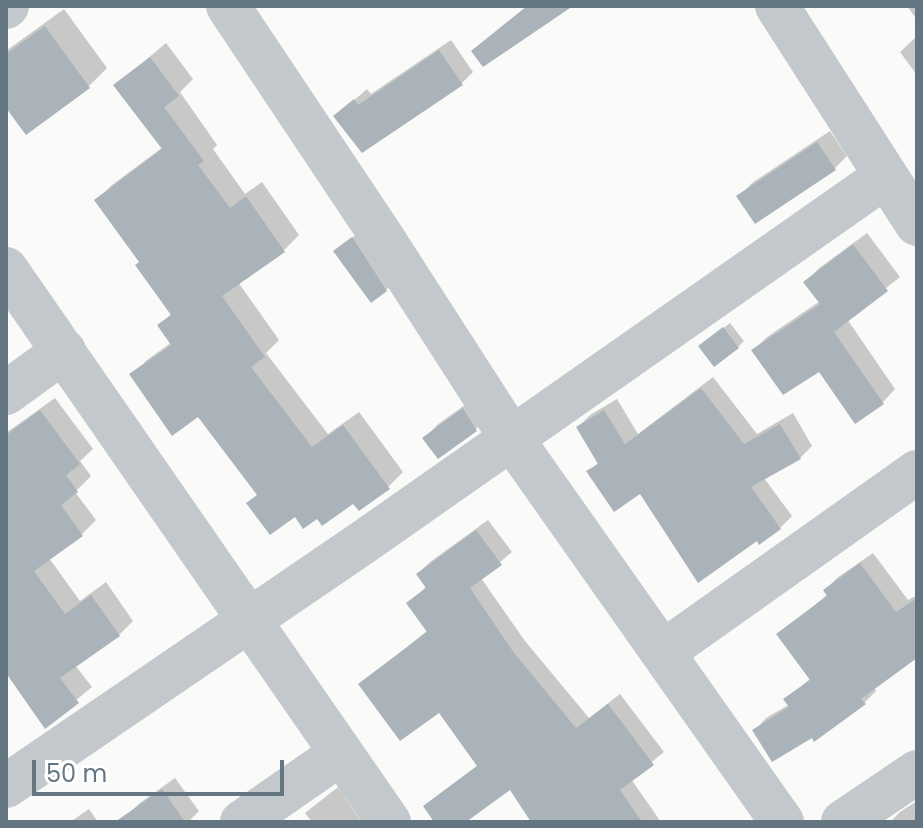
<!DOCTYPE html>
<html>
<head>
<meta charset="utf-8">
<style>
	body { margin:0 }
	#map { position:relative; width:923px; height:828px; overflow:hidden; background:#fafaf8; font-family:Poppins,sans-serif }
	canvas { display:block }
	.frame { position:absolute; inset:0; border:8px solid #657683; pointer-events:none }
	.scale { position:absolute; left:32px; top:760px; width:252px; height:36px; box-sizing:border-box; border:4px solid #657683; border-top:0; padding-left:10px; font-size:24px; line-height:28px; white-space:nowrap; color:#657683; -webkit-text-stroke:6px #fff; paint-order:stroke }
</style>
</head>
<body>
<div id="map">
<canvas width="923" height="828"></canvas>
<div class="frame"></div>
<div class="scale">50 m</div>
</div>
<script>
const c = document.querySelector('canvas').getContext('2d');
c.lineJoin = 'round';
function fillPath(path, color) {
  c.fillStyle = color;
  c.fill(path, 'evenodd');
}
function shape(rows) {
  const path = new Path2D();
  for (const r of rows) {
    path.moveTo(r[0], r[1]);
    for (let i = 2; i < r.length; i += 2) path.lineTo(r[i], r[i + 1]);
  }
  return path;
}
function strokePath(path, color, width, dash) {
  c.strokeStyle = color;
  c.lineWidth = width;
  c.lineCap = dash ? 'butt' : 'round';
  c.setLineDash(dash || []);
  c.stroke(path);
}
fillPath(shape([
	[907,6,917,6,917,20],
	[64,9,107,68,89,86,26,132,6,104,6,51],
	[917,36,917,75,900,52],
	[451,40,473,72,462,83,336,116,367,89,371,94],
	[166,43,193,79,180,92,217,145,213,149,245,194,262,182,299,235,284,250,238,282,279,340,266,353,328,434,359,412,403,472,388,487,318,516,295,514,249,503,259,493,199,415,132,375,147,360,172,342,160,325,172,313,141,261,97,200,112,185,163,147,116,85],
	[830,131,847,156,834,169,739,196,752,183],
	[366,226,399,277,386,290,336,251],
	[867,233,900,277,847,319,895,389,883,402,819,369,754,350,767,337,820,301,806,282,818,269],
	[730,323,744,341,738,347,707,341],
	[713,377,757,434,793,413,812,446,800,458,764,478,792,516,780,528,757,539,589,472,599,462,578,427,590,415,617,399,638,434],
	[476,397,488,416,476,429,425,438,437,425],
	[55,398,93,449,80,461,91,476,75,492,96,520,82,534,49,558,80,601,106,582,133,621,119,635,75,665,92,687,45,726,6,670,6,433],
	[488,520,512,552,481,578,525,641,589,718,620,694,664,752,631,779,661,822,534,822,511,787,462,822,437,822,425,806,478,765,439,711,361,684,428,630,408,603,427,586,418,574,430,562],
	[873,553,908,600,917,595,917,656,874,687,876,691,864,703,812,736,755,730,766,718,790,704,786,699,811,678,779,635,828,594,825,590,837,578],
	[175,778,199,811,188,822,132,822,127,815,140,803],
	[338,787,362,822,312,822,305,813],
	[917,801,917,822,890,822,900,812],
	[89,809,98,822,70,822]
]), '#0003');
fillPath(shape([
	[527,6,573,6,483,67,471,51],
	[45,26,90,88,26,135,6,108,6,54],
	[439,50,463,85,362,153,333,116,354,99,358,105],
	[150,57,179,96,164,107,204,161,198,165,230,208,246,196,285,252,222,296,265,357,251,367,312,447,343,425,390,489,359,511,353,504,322,526,317,519,303,529,295,517,270,535,246,503,257,495,198,417,172,436,129,374,171,345,157,325,171,315,135,265,139,262,94,200,162,149,113,85],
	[817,142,836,170,755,224,736,196],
	[352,237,387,291,371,303,333,251],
	[853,244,888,291,834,332,884,404,855,424,819,372,783,395,751,350,820,304,803,282],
	[723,327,739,348,714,367,698,346],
	[701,388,744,444,780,424,801,459,751,487,781,529,759,545,757,541,698,583,640,494,614,512,586,471,598,464,576,427,604,410,625,444],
	[463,408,477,431,438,459,422,438],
	[40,410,80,464,66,475,78,492,61,505,83,536,34,571,65,614,91,595,120,636,60,678,79,703,45,729,6,673,6,435],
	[476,530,502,565,470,588,514,653,576,728,608,704,654,765,620,790,642,822,531,822,510,790,466,822,434,822,423,806,477,766,439,713,400,741,358,684,427,632,406,603,426,588,416,574],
	[860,563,896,612,917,598,917,658,861,699,866,704,814,742,812,738,772,762,752,730,789,707,783,699,810,680,776,634,827,596,823,590],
	[162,789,185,822,115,822]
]), '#aab3b9');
strokePath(shape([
	[228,6,382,237,512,439,782,822],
	[777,6,917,224],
	[6,7,7,6],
	[6,269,389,822],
	[6,393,64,351],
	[663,652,917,472],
	[6,786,365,541,886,176],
	[242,822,340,754],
	[843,822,917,772]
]), '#c3c8cc', 44);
</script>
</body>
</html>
